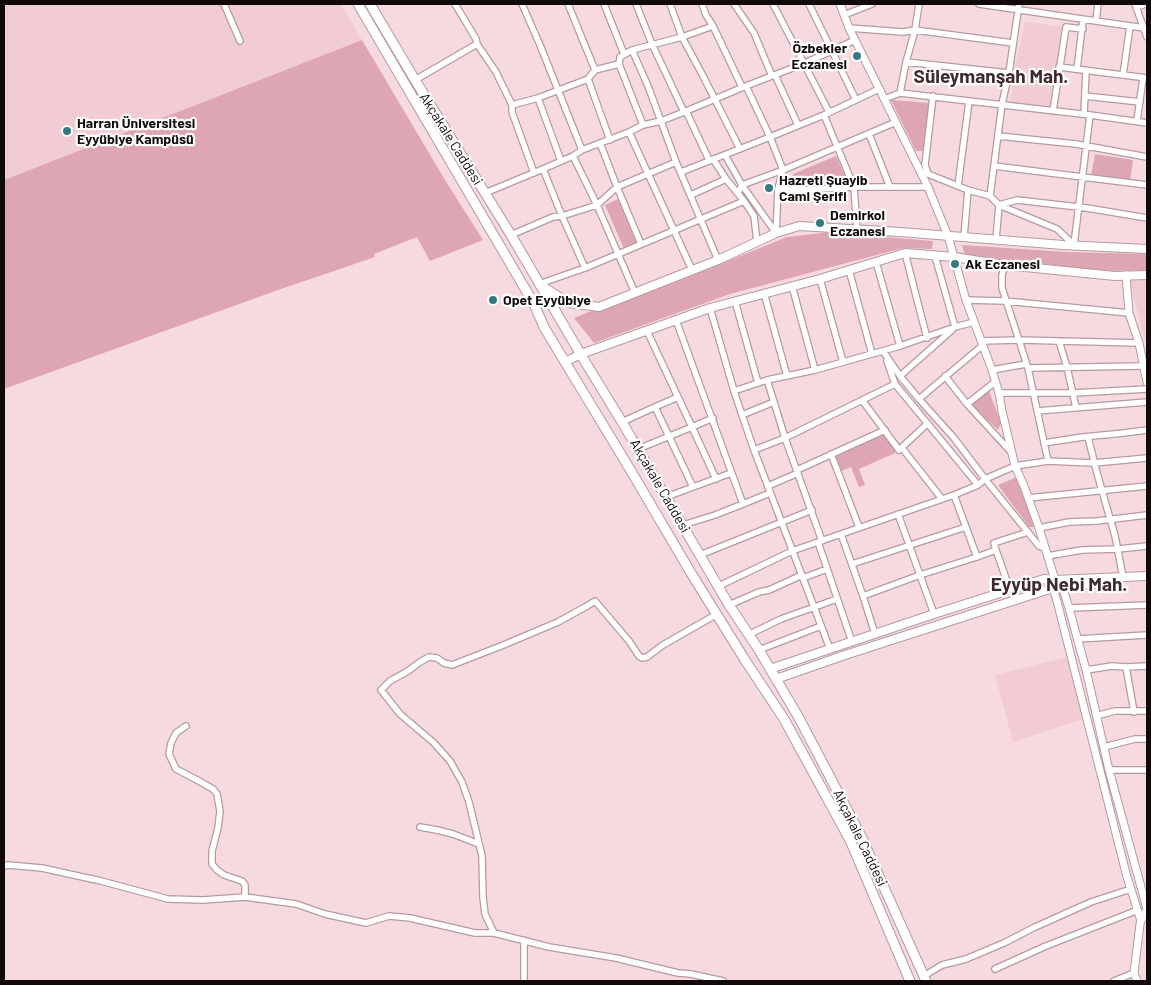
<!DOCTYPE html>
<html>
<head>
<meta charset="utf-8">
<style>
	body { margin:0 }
	#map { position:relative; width:1151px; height:985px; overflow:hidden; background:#f7dae0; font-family:Barlow,sans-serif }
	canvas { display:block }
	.frame { position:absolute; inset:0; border:5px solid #12090b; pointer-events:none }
</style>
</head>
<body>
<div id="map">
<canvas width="1151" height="985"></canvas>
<div class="frame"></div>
</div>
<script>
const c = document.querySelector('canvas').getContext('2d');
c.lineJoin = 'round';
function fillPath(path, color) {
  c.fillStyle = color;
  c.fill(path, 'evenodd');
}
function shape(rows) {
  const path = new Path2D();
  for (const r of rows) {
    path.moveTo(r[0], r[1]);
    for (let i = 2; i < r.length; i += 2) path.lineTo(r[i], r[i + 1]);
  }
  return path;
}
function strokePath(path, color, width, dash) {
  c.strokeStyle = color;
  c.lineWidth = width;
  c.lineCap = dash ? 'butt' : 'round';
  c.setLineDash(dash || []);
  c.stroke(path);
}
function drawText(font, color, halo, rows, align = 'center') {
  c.font = font + ' Barlow,sans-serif';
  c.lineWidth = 4.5;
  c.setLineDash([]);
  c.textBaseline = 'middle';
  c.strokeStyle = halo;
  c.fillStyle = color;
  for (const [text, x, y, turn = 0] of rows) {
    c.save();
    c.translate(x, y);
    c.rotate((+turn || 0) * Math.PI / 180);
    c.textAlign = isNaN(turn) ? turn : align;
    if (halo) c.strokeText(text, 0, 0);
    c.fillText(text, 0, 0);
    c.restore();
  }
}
fillPath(shape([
	[4,4,341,4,362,40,4,180],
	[1025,22,1065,27,1057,68,1051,109,1010,103,1016,62],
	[1125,266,1147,266,1147,348],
	[1067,657,1083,719,1013,742,995,675]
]), '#f1ccd3');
fillPath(shape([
	[362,40,445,180,483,240,430,261,417,237,374,254,375,257,278,290,4,389,4,180],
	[891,100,930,103,925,151,916,151],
	[1095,154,1133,160,1130,182,1091,176],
	[836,156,848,183,794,184,793,174],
	[618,199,636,242,624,249,605,205],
	[848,230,873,232,873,236,933,241,932,249,903,248,730,294,594,343,574,318,613,302,671,284,787,237],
	[962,245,1067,252,1147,254,1147,270,1105,271,965,255],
	[989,391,1001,423,998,430,971,404],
	[883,435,888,439,895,451,895,453,859,469,865,485,859,487,851,467,841,471,835,457,878,436],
	[1017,477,1034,527,1029,527,998,485]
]), '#dea6b2');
const minor = shape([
	[224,4,240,41],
	[455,4,476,39,477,44,496,72,512,105,538,98,588,79,595,70,619,64,620,57,632,50,682,37,713,26],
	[522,4,540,45,582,150],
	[568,4,595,70],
	[604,4,624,54],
	[636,4,652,44,684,112],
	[670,4,682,37,702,74,740,149],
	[702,4,706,15,713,26,742,87],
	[734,4,754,33,772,76],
	[773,4,829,112],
	[809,4,856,100],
	[979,4,1144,28],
	[1135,4,1147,37],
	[1136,7,1146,4],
	[844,15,872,4],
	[1096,21,1098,4],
	[849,28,903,32,915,30,1013,43],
	[632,50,648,86,676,162,718,260],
	[906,62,1009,73],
	[619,64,643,125],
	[1059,67,1147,78],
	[1077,69,1083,20],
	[775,75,798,125],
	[1123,75,1130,26],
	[588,79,610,140],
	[415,80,477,44],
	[746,86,770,137,783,170,778,189,776,233],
	[900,93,906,62,915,30,919,4],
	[1085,96,1140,102],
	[538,98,561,161],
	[884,99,900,93,1090,115,1147,123],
	[512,105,512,112,534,173],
	[686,111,709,160],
	[1053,111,1066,27,1083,29],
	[1084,114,1086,70],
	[824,115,854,187,857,229],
	[1137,121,1143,78],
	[629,132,692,270],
	[869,134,890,187],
	[998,136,1076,144,1147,157],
	[600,143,617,187,641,244],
	[725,155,742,185,776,233],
	[573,156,597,205,635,293],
	[713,159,726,179,744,201,754,216,757,242],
	[994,166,1147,185],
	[543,169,562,216,585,268],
	[681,172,770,137,824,115,879,89],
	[921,173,928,174,968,190,990,196,999,205,1057,229,1074,245,1090,115],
	[928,174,925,165,933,96],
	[958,186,969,101],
	[778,189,802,190,854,187,928,187],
	[485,193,543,169,573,156,582,150,629,132,643,125,661,121,684,112,746,86,803,64,855,40],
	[738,193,742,185,783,170,896,122],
	[691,195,726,179],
	[990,196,1002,104,1009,73,1019,4],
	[511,235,553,217,562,216,597,205,617,187,676,162],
	[964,237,968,190],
	[996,240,999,205,1017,200,1087,208,1147,218],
	[905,253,927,338],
	[935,256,955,327],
	[876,262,900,346],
	[1005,265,1002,275,1002,288,1028,368,1048,461],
	[849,270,872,354],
	[820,279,843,362],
	[539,284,585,268,744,201],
	[792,286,815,370],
	[764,293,787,376],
	[966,300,1005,301,1129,313],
	[735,301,758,383],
	[710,308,734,391,767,380,815,370,900,346,955,327,974,322],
	[676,320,743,504,770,493],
	[647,331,692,427,713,418],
	[981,341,1019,340,1139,343],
	[1059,341,1067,367,1076,408],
	[887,361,895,384,978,485],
	[1028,368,1143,366],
	[992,370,1026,364],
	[900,376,952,330],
	[945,376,967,404,1011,452],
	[767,380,774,402],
	[734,391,742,415,774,402,785,438,754,450],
	[999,393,1073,393,1147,389],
	[678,397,655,407,693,487],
	[919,399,983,345],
	[862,400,899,450,927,424],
	[967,404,995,382],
	[1037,411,1147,402],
	[742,415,754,450,830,649],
	[622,422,655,407],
	[1088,437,1097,473,1115,536,1123,577],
	[1044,443,1083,437,1124,433,1147,430],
	[902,448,942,499],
	[638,449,692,427,716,479],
	[831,454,859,527],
	[797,470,885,430],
	[768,486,798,473],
	[954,495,977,557],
	[666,497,731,473],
	[1028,498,1147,486],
	[683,525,715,515,743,504],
	[1039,528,1069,522,1097,521,1147,515],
	[841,534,863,596,875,634],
	[822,541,785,438,895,384],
	[818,542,852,642],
	[1044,548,1039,546,985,479,1015,466,1048,461,1094,463,1147,458],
	[996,550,994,543,1028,532],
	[700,555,812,510],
	[1047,556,1082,550,1118,549,1147,546],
	[852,564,966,527],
	[803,578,827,569],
	[719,586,792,551,954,495,978,485,985,479,954,438,919,399,900,376,883,351],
	[863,596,920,575,898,514],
	[729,605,759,592,769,590,802,575],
	[1069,608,1147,605],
	[934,614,920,575,977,557,996,550,1010,590],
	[748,635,781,619,837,599],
	[1077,639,1147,635],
	[759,650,821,626],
	[1126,667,1134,712],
	[1086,670,1112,666,1126,667,1147,666],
	[1096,716,1115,711,1147,711],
	[186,726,176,733,171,743,169,754,176,769,199,781,213,789,217,794,220,811,218,828,212,851,212,864,217,870,224,875,242,881,245,885,245,897],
	[1104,747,1135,739,1147,739],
	[1109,770,1147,770],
	[420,827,437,830,453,834,479,844],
	[4,866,8,865,42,868,101,881,168,899,203,900,245,897,296,904,325,914,366,923,389,916,410,918,475,933,494,933,549,947,616,958,678,973,691,974,723,981],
	[494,933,485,914,483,897,482,856,469,802,462,782,450,761,434,743,400,714,381,690,390,681,408,671,420,662,429,657,437,658,444,663,452,665,501,646,558,622,587,606,595,601,629,641,639,656,642,658,647,657,663,645,717,614],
	[995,969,1046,946,1138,910],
	[924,976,942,965,966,959,1004,943,1033,928,1091,902,1131,889],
	[524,981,524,940],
	[1114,981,1134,973]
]);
const tertiary = shape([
	[840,4,849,28,928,187,948,236,966,300,992,370,999,393,1002,411,1015,466,1024,486,1039,528,1055,580,1062,586,1069,608,1086,670,1109,770,1147,909],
	[1126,275,1129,313,1139,343,1147,382],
	[1055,583,1053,588,1057,601,1127,877,1141,921],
	[1137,981,1134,973,1140,924,1141,921,1147,909]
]);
const secondary = shape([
	[539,284,569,303,599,307,718,260,776,233,799,226,900,232,1063,245,1147,249],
	[565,362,581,354,710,308,820,279,905,253,954,257,1005,265,1115,276,1147,275],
	[770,669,934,614,1044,579,1055,580,1147,576],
	[776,679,845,655,1053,588,1062,586,1109,583]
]);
const primary = shape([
	[358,4,534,304,544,327,568,367,631,471,691,573,745,660,784,719,850,840,910,981],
	[370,4,415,80,511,235,584,360,622,422,729,605,759,650,799,718,861,836,926,981]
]);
strokePath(minor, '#b59a9f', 8);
strokePath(tertiary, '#b59a9f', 9);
strokePath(secondary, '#b59a9f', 10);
strokePath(primary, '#b59a9f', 11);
strokePath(minor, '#fff', 5.5);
strokePath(tertiary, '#fff', 7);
strokePath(secondary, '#fff', 8);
strokePath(primary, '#fff', 9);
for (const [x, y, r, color] of [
	[857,56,5,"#327b80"],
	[67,131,5,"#327b80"],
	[769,188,5,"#327b80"],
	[820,223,5,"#327b80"],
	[955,264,5,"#327b80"],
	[493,300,5,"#327b80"]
]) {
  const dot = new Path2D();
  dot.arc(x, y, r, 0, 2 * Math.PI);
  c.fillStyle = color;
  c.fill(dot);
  strokePath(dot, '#fff', 2);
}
drawText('bold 14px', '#12090b', '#fff', [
	["Özbekler",847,48,"right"],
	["Eczanesi",847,64,"right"],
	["Harran Üniversitesi",77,123],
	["Eyyübiye Kampüsü",77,139],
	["Hazreti Şuayib",779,180],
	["Cami Şerifi",779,196],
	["Demirkol",830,215],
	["Eczanesi",830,231],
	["Ak Eczanesi",965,264],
	["Opet Eyyübiye",503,300]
], 'left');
drawText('14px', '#12090b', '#fff', [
	["Akçakale Caddesi",451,139,58],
	["Akçakale Caddesi",660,486,60],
	["Akçakale Caddesi",860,838,64]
]);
drawText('bold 19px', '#402a2f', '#fff', [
	["Süleymanşah Mah.",991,77],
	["Eyyüp Nebi Mah.",1059,585]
]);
</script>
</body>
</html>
